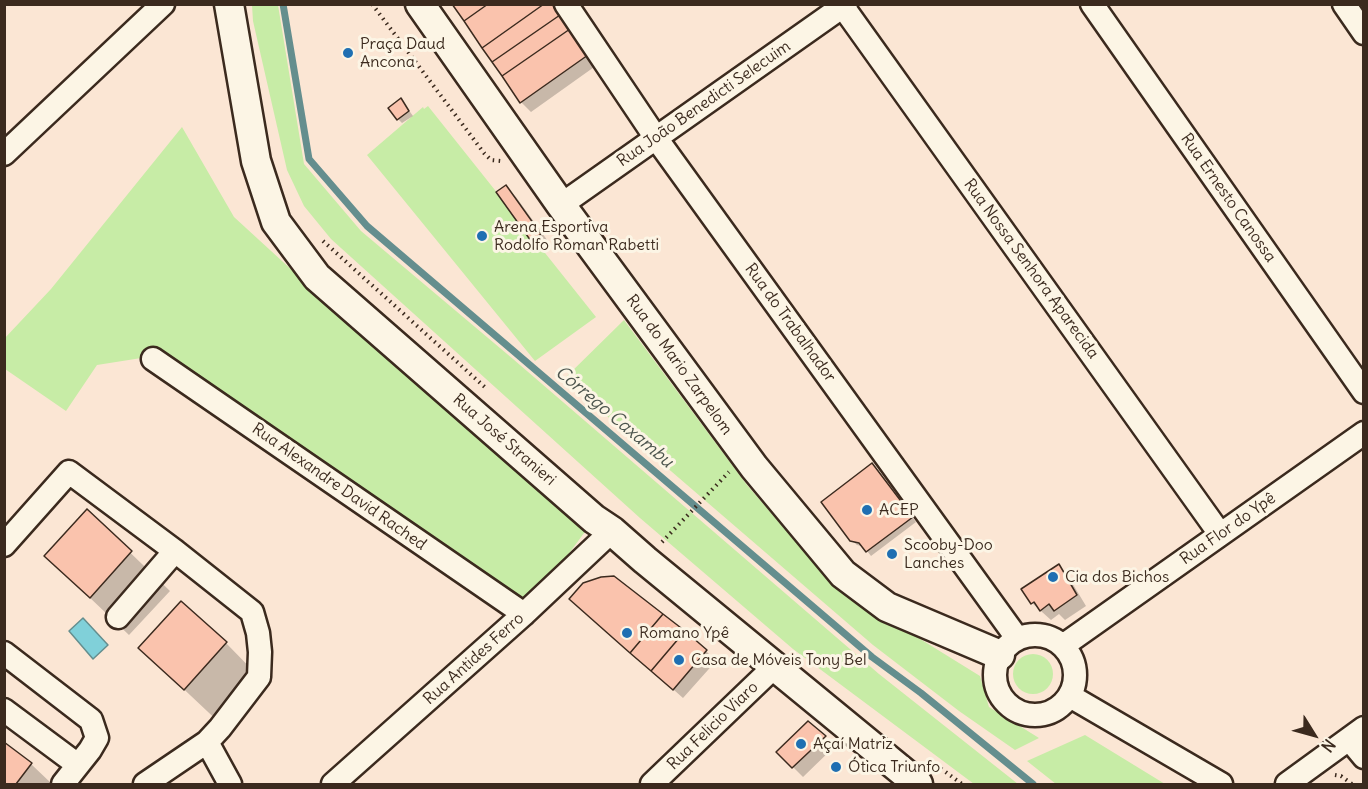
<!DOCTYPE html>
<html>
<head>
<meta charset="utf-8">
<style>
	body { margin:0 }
	#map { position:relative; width:1368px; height:789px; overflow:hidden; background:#fbe6d4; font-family:Delius,sans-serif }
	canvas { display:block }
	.frame { position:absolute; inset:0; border:6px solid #3b2a1e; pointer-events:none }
	.north { position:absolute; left:1284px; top:705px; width:60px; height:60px; -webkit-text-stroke:4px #fcf5e5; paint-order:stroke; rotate:127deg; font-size:16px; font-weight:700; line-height:24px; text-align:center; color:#3b2a1e }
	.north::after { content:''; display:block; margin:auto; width:21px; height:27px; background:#3b2a1e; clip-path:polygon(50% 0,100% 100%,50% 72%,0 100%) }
</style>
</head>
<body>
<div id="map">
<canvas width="1368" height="789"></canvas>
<div class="frame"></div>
<div class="north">N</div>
</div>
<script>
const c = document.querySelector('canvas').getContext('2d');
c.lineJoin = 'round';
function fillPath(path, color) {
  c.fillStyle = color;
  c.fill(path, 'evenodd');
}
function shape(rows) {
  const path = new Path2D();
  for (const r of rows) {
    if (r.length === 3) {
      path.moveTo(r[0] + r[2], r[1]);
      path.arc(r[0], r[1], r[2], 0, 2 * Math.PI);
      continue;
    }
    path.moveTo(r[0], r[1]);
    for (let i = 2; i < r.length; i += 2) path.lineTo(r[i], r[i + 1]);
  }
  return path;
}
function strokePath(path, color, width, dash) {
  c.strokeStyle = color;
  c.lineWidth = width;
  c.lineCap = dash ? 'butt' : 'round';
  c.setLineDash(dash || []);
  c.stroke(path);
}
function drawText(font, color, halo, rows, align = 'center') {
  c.font = font + ' Delius,sans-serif';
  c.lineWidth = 6;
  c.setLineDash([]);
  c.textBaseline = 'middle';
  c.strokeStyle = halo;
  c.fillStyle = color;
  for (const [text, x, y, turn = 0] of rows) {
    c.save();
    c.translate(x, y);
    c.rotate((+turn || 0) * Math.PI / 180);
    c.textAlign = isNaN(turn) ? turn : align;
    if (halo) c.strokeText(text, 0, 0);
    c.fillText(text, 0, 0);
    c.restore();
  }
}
fillPath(shape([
	[252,5,278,5,304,164,361,231,513,359,879,674,1018,784,974,784,793,649,640,518,331,239,304,206,287,170,253,21],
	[428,106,596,317,535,361,367,155,423,107,424,109],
	[182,127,234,217,306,283,590,525,530,606,154,356,97,365,66,411,5,369,4,339,51,289],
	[624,320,747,485,821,571,875,611,980,676,989,707,1039,738,1015,750,959,711,873,645,564,379],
	[1033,674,20],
	[1085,735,1165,784,1056,784,1027,761]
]), '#c7eca6');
const water = shape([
	[83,618,108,645,93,659,69,631,83,618]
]);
fillPath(water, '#80d0d9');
strokePath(water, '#648e8e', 1.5);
fillPath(shape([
	[454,4,554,4,597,65,531,112,521,102],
	[405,105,413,116,402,123,398,119],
	[506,187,516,197,550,244,542,250,532,240],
	[877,470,916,522,871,556,864,547,857,545,851,540],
	[87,511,170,591,129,635,46,556],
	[1059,566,1068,576,1086,606,1065,620,1059,614,1051,620,1032,603],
	[571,599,706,651,716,661,683,698],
	[226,643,264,682,224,727,140,648],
	[808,723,834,747,803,777,778,752],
	[4,744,31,764,52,784,4,784]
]), '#0003');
strokePath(shape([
	[283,4,309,159,367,226,872,657,921,693,1033,784]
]), '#648e8e', 7);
const building = shape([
	[452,4,488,4,464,21,452,4],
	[488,4,544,4,482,48,464,21,488,4],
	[544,4,552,4,560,15,492,62,482,48,544,4],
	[560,15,570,29,502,76,492,62,560,15],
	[570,29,588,55,520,103,502,76,570,29],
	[401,98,409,111,397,120,388,108,401,98],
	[506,185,541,234,531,241,496,192,506,185],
	[872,463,913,517,866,552,859,543,850,541,821,502,872,463],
	[87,509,132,551,90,598,44,556,87,509],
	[1059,564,1077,595,1054,611,1049,604,1040,611,1034,602,1031,604,1021,589,1059,564],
	[614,576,663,614,630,653,569,599,583,583,601,577,614,576],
	[181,601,227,642,184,690,138,648,181,601],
	[663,614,685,631,651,671,630,653,663,614],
	[685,631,707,650,673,690,651,671,685,631],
	[808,721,826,736,792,768,776,752,808,721],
	[4,742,32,763,16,784,4,784,4,742]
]);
fillPath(building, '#fac3ad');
strokePath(building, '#3b2a1e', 1.5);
const minor = shape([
	[566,4,656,138,1017,638],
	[841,4,1220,534],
	[1092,4,1364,392],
	[1344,4,1364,33],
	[4,154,163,4],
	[561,205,846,4],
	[153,359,524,614],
	[4,545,69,472,175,551,252,612,258,633,260,652,259,677,220,728,207,742,145,784],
	[118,617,175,551],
	[1035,675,40],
	[1064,645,1364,433],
	[4,653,91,720,97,738,90,750,63,784],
	[1070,696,1221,784],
	[4,710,78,765],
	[1349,739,1364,757],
	[207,742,230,784],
	[333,784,524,614,612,531],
	[652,784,774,667],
	[1287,784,1364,728]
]);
const tertiary = shape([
	[229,4,256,161,276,222,317,277,594,519,612,531,645,560,918,784],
	[420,4,561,205,754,467,843,574,887,607,1000,655]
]);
strokePath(minor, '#3b2a1e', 27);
strokePath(tertiary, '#3b2a1e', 33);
strokePath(shape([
	[372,4,484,153,491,160,501,161],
	[323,241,487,389],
	[662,542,729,472],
	[936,765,962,784],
	[1335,775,1341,776,1352,784]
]), '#3b2a1e', 4, [1.5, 4.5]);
strokePath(minor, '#fcf5e5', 22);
strokePath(tertiary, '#fcf5e5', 28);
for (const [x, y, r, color] of [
	[348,53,6,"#1f6fb2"],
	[482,236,6,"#1f6fb2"],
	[867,510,6,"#1f6fb2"],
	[892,554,6,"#1f6fb2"],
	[1053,577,6,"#1f6fb2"],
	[627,633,6,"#1f6fb2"],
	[679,660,6,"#1f6fb2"],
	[801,744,6,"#1f6fb2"],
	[836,767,6,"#1f6fb2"]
]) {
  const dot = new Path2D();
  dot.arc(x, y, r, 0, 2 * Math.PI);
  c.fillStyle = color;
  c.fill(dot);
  strokePath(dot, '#fcf5e5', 2);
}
drawText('16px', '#3b2a1e', '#fcf5e5', [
	["Praça Daud",360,44],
	["Ancona",360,62],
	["Arena Esportiva",494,227],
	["Rodolfo Roman Rabetti",494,245],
	["ACEP",879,510],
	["Scooby-Doo",904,545],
	["Lanches",904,563],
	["Cia dos Bichos",1065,577],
	["Romano Ypê",639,633],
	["Casa de Móveis Tony Bel",691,660],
	["Açaí Matriz",813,744],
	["Ótica Triunfo",848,767]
], 'left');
drawText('16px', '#3b2a1e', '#fcf5e5', [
	["Rua João Benedicti Selecuim",704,104,-35],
	["Rua Ernesto Canossa",1228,198,55],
	["Rua Nossa Senhora Aparecida",1031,269,54],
	["Rua do Trabalhador",790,323,54],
	["Rua do Mario Zarpelom",679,365,54],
	["Rua José Stranieri",504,440,41],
	["Rua Alexandre David Rached",339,487,35],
	["Rua Flor do Ypê",1228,529,-35],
	["Rua Antides Ferro",474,659,-42],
	["Rua Felicio Viaro",713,726,-44]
]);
drawText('italic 18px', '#4c544d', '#fcf5e5', [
	["Córrego Caxambu",614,417,40]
]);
</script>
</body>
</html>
